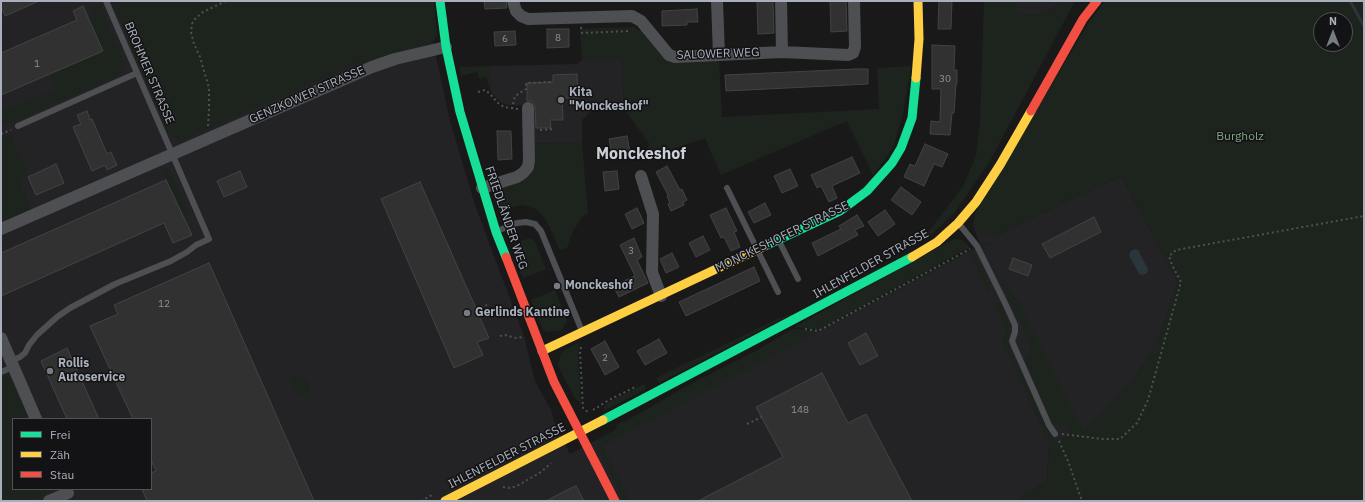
<!DOCTYPE html>
<html>
<head>
<meta charset="utf-8">
<style>
	body { margin:0 }
	#map { position:relative; width:1365px; height:502px; overflow:hidden; background:#191919; font-family:"IBM Plex Sans",sans-serif }
	canvas { display:block }
	.frame { position:absolute; inset:0; border:2px solid #aab0bb; pointer-events:none }
	.legend { position:absolute; left:12px; top:418px; width:140px; height:72px; box-sizing:border-box; background:#131315; border:1px solid #4f5257; margin:0; padding:5px 7px; list-style:none; font-size:12px; color:#aab0bb }
	.legend li { display:flex; align-items:center; gap:8px; height:20px }
	.legend b { width:20px; border:1px solid #4f5257 }
	.north { position:absolute; left:1313px; top:12px; width:40px; height:40px; box-sizing:border-box; background:#131315; border:1px solid #4f5257; border-radius:50%; rotate:0deg; font-size:11px; font-weight:700; line-height:16px; text-align:center; color:#aab0bb }
	.north::after { content:''; display:block; margin:auto; width:14px; height:18px; background:#777b82; clip-path:polygon(50% 0,100% 100%,50% 72%,0 100%) }
</style>
</head>
<body>
<div id="map">
<canvas width="1365" height="502"></canvas>
<div class="frame"></div>
<ul class="legend">
<li><b style="height:5px;background:#16e098"></b>Frei</li>
<li><b style="height:5px;background:#ffcf43"></b>Zäh</li>
<li><b style="height:5px;background:#f24e42"></b>Stau</li>
</ul>
<div class="north">N</div>
</div>
<script>
const c = document.querySelector('canvas').getContext('2d');
c.lineJoin = 'round';
function fillPath(path, color) {
  c.fillStyle = color;
  c.fill(path, 'evenodd');
}
function shape(rows) {
  const path = new Path2D();
  for (const r of rows) {
    path.moveTo(r[0], r[1]);
    for (let i = 2; i < r.length; i += 2) path.lineTo(r[i], r[i + 1]);
  }
  return path;
}
function strokePath(path, color, width, dash) {
  c.strokeStyle = color;
  c.lineWidth = width;
  c.lineCap = dash ? 'butt' : 'round';
  c.setLineDash(dash || []);
  c.stroke(path);
}
function drawText(font, color, halo, rows, align = 'center') {
  c.font = font + ' "IBM Plex Sans",sans-serif';
  c.lineWidth = 3;
  c.setLineDash([]);
  c.textBaseline = 'middle';
  c.strokeStyle = halo;
  c.fillStyle = color;
  for (const [text, x, y, turn = 0] of rows) {
    c.save();
    c.translate(x, y);
    c.rotate((+turn || 0) * Math.PI / 180);
    c.textAlign = isNaN(turn) ? turn : align;
    if (halo) c.strokeText(text, 0, 0);
    c.fillText(text, 0, 0);
    c.restore();
  }
}
fillPath(shape([
	[1,1,112,1,169,134,357,64,379,57,406,52,422,48,433,42,450,121,475,205,524,336,535,381,551,410,555,424,570,454,614,431,616,429,617,424,626,421,691,384,751,354,793,329,818,331,969,251,981,246,973,226,979,231,995,236,1121,176,1178,282,1157,342,1132,381,1084,431,1049,444,1047,482,1027,492,1017,501,1,501],
	[13,419,151,419,151,489,13,489],
	[1015,1,1066,1,1036,16,1015,13],
	[622,59,624,109,596,110,591,111,582,120,582,142,534,144,532,105,509,105,502,103,496,98,491,92,491,66,577,64,582,60]
]), '#232326');
fillPath(shape([
	[112,1,434,1,437,35,433,42,422,48,406,52,379,57,357,64,178,142,169,134],
	[984,1,1015,1,1015,13,1036,16,1066,1,1075,1,990,161,955,212,931,235,921,242,963,186,976,156,980,123],
	[1105,1,1364,1,1364,501,1017,501,1027,492,1047,482,1049,444,1002,340,1007,331,994,305,1000,302,1008,322,1010,329,1009,334,1008,338,1009,348,1051,435,1055,441,1067,437,1069,433,1066,427,1063,425,1054,425,1052,423,1025,361,1025,358,1031,351,1031,348,1023,328,981,242,985,241,991,243,990,246,982,243,998,276,1020,303,1084,431,1132,381,1157,342,1178,282,1121,176,995,236,979,231,973,226,975,213,1089,22],
	[1321,20,1345,20,1345,44,1321,44],
	[100,4,124,63,122,71,119,75,1,127,1,112,56,88,50,74,102,51,87,16,94,13,92,8],
	[634,27,639,31,642,28,666,57,719,59,722,117,879,109,877,68,911,66,903,114,894,145,886,158,873,175,847,121,721,175,705,138,645,158,649,143,624,109,622,60,582,60,580,29],
	[491,66,491,92,490,90,486,77,479,79,477,72,461,76,459,67],
	[11,134,28,175,18,178,32,210,7,220,1,217,1,139],
	[582,142,588,213,584,215,573,231,567,248,560,250,549,226,543,216,536,209,522,205,500,210,497,208,491,189,518,181,534,144],
	[165,167,170,171,190,214,182,215,167,180,163,171],
	[527,239,531,239,535,241,546,269,523,278,512,250,518,248,518,243,521,241],
	[954,239,962,240,970,247,818,330,794,327],
	[973,250,991,286,989,294,969,253,602,446,630,501,624,501,599,451,598,444,600,438,614,431,616,429,617,424,626,421,691,384,751,354,793,329,818,331,969,251],
	[555,290,567,321,562,329,558,331,548,332,543,330,531,300],
	[790,315,659,383,656,378,779,318],
	[580,342,578,352,581,403,575,398,559,368,558,364,561,354,565,350],
	[293,376,300,376,308,381,311,386,309,392,303,395,297,393,293,390,290,382,291,379],
	[4,377,11,379,28,419,13,419,13,489,50,489,44,495,32,501,1,501,1,378],
	[644,384,646,389,604,411,604,407,609,402]
]), '#1d241d');
fillPath(shape([
	[1135,249,1138,250,1148,269,1147,273,1143,275,1139,274,1129,255,1131,251]
]), '#2b353c');
strokePath(shape([
	[1350,1,1364,26]
]), '#2b353c', 3);
const building = shape([
	[1,1,39,1,5,16,1,6,1,1],
	[484,1,506,1,507,8,485,9,484,1],
	[757,1,773,1,774,33,758,34,757,1],
	[830,1,846,1,847,31,831,32,830,1],
	[939,1,952,1,951,29,938,29,939,1],
	[83,6,103,51,1,95,1,53,77,20,73,11,83,6],
	[697,9,698,22,687,22,687,25,662,26,662,11,697,9],
	[547,29,569,29,569,47,547,48,547,29],
	[515,31,516,45,495,46,494,32,515,31],
	[932,45,955,46,954,70,957,70,957,84,956,84,954,113,952,113,950,135,930,134,931,121,940,122,941,89,932,89,932,45],
	[856,69,868,69,868,84,726,91,725,75,856,69],
	[577,74,578,98,562,98,563,120,550,120,551,128,536,128,535,107,532,101,527,101,527,83,553,82,553,75,577,74],
	[87,111,90,120,92,119,107,154,111,152,117,165,107,170,105,165,92,171,73,127,81,124,77,115,87,111],
	[497,131,511,131,512,159,498,160,497,131],
	[627,136,630,152,612,155,609,139,627,136],
	[925,144,948,154,942,167,934,164,924,186,904,177,910,164,915,166,925,144],
	[852,157,860,173,832,186,837,198,829,202,821,186,817,188,811,175,852,157],
	[56,164,64,183,36,195,28,177,56,164],
	[667,166,680,190,682,189,687,200,683,202,684,205,671,211,668,204,670,203,667,196,668,195,656,172,667,166],
	[790,169,798,186,782,193,774,176,790,169],
	[240,171,247,187,224,197,217,181,240,171],
	[617,171,619,189,605,191,603,172,617,171],
	[166,180,192,235,173,243,164,223,1,296,1,253,166,180],
	[420,182,489,338,477,342,483,355,454,368,381,199,420,182],
	[901,187,921,202,912,215,891,200,901,187],
	[765,203,771,215,754,223,748,212,765,203],
	[637,208,644,223,632,229,625,214,637,208],
	[726,208,737,231,734,232,740,247,731,251,724,237,721,238,710,215,726,208],
	[885,210,895,224,878,236,868,222,885,210],
	[857,215,864,226,855,230,858,235,818,256,812,243,841,229,839,226,857,215],
	[1094,217,1101,232,1050,258,1042,244,1094,217],
	[703,236,710,250,696,257,689,243,703,236],
	[634,238,642,257,637,260,648,283,619,297,613,286,635,276,620,245,634,238],
	[672,253,679,267,666,273,660,259,672,253],
	[1013,258,1032,265,1028,276,1009,269,1013,258],
	[209,263,214,274,314,501,147,501,142,489,151,489,151,473,156,471,151,460,151,419,133,419,90,326,118,314,114,305,209,263],
	[754,267,760,281,686,316,679,302,754,267],
	[866,333,878,356,860,365,848,343,866,333],
	[659,339,667,353,645,365,637,351,659,339],
	[605,341,619,367,605,375,591,349,605,341],
	[67,348,99,419,67,419,41,361,67,348],
	[822,373,848,423,866,414,912,501,698,501,783,457,756,407,822,373],
	[576,486,584,501,546,501,567,490,576,486]
]);
fillPath(building, '#313131');
strokePath(building, '#424345', 1);
strokePath(shape([
	[581,27,582,33,630,31],
	[478,92,485,90,489,93,498,103,504,107,518,109],
	[512,109,515,96,526,89,526,83,553,82],
	[208,126,209,110,209,88,200,57,194,44,191,32,192,24,195,19,203,12,226,1],
	[540,130,554,129],
	[1,134,11,130],
	[476,309,487,305],
	[805,329,818,331,970,249],
	[500,336,505,335,516,338,523,337],
	[581,347,580,352,583,408,589,413],
	[593,410,609,400,637,386],
	[747,424,762,417],
	[1062,434,1102,439,1120,439,1137,423,1148,400,1181,282,1172,265,1169,256,1176,250,1364,216],
	[1059,441,1068,461,1082,501],
	[503,487,510,488,517,486,541,472,551,463],
	[421,501,432,495]
]), '#4f5054', 2, [2, 3]);
strokePath(shape([
	[18,126,137,73],
	[727,188,778,292],
	[959,224,977,246,1005,303,1015,325,1015,332,1012,341,1014,346,1049,425,1055,434],
	[497,231,517,223,526,222,535,224,541,231,582,331],
	[779,241,798,279],
	[11,361,20,357,25,353,29,345,37,335,57,317,70,308,115,284,171,261,187,252,196,245,209,239,106,1],
	[1,372,13,367]
]), '#4d4f52', 6);
strokePath(shape([
	[513,1,516,11,521,16,528,19,632,16,641,21,669,55,675,57,782,52,848,55,853,53,855,47,854,1],
	[717,1,719,55],
	[781,1,782,52],
	[641,176,653,214,652,272,661,296],
	[482,188,517,177,523,173,528,167,529,160,528,108],
	[1,229,372,67,395,59,446,47],
	[1,338,36,419],
	[49,501,68,493]
]), '#4d4f52', 12);
strokePath(shape([
	[440,1,446,47,460,112,496,232,506,257],
	[765,246,840,211,867,191,892,163,901,148,912,118,916,78],
	[603,420,912,257]
]), '#16e098', 9);
strokePath(shape([
	[916,78,919,39,918,1],
	[912,257,937,242,958,223,976,202,1000,165,1031,111],
	[542,351,765,246],
	[445,501,603,420]
]), '#ffcf43', 9);
strokePath(shape([
	[1031,111,1083,19,1097,1],
	[506,257,554,382,615,501]
]), '#f24e42', 9);
for (const [x, y, r, color] of [
	[561,100,4,"#777b82"],
	[557,286,4,"#777b82"],
	[467,313,4,"#777b82"],
	[50,371,4,"#777b82"]
]) {
  const dot = new Path2D();
  dot.arc(x, y, r, 0, 2 * Math.PI);
  c.fillStyle = color;
  c.fill(dot);
  strokePath(dot, '#131315', 1.5);
}
drawText('10px', '#8c9098', null, [
	["8",558,38],
	["6",505,39],
	["1",37,64],
	["30",945,79],
	["3",631,251],
	["12",164,304],
	["2",605,358],
	["148",800,410]
]);
drawText('12px', '#aab0bb', '#131315', [
	["SALOWER WEG",718,54,-2],
	["BROHMER STRASSE",149,73,67],
	["GENZKOWER STRASSE",307,95,-24],
	["FRIEDLÄNDER WEG",506,218,71],
	["MONCKESHOFER STRASSE",782,237,-26],
	["IHLENFELDER STRASSE",871,264,-29],
	["IHLENFELDER STRASSE",507,456,-27]
]);
drawText('bold 12px', '#aab0bb', '#131315', [
	["Kita",569,93],
	["\"Monckeshof\"",569,107],
	["Monckeshof",565,286],
	["Gerlinds Kantine",475,313],
	["Rollis",58,364],
	["Autoservice",58,378]
], 'left');
drawText('12px', '#80a680', '#131315', [
	["Burgholz",1240,137]
]);
drawText('bold 16px', '#cbcfd6', '#131315', [
	["Monckeshof",641,154]
]);
</script>
</body>
</html>
